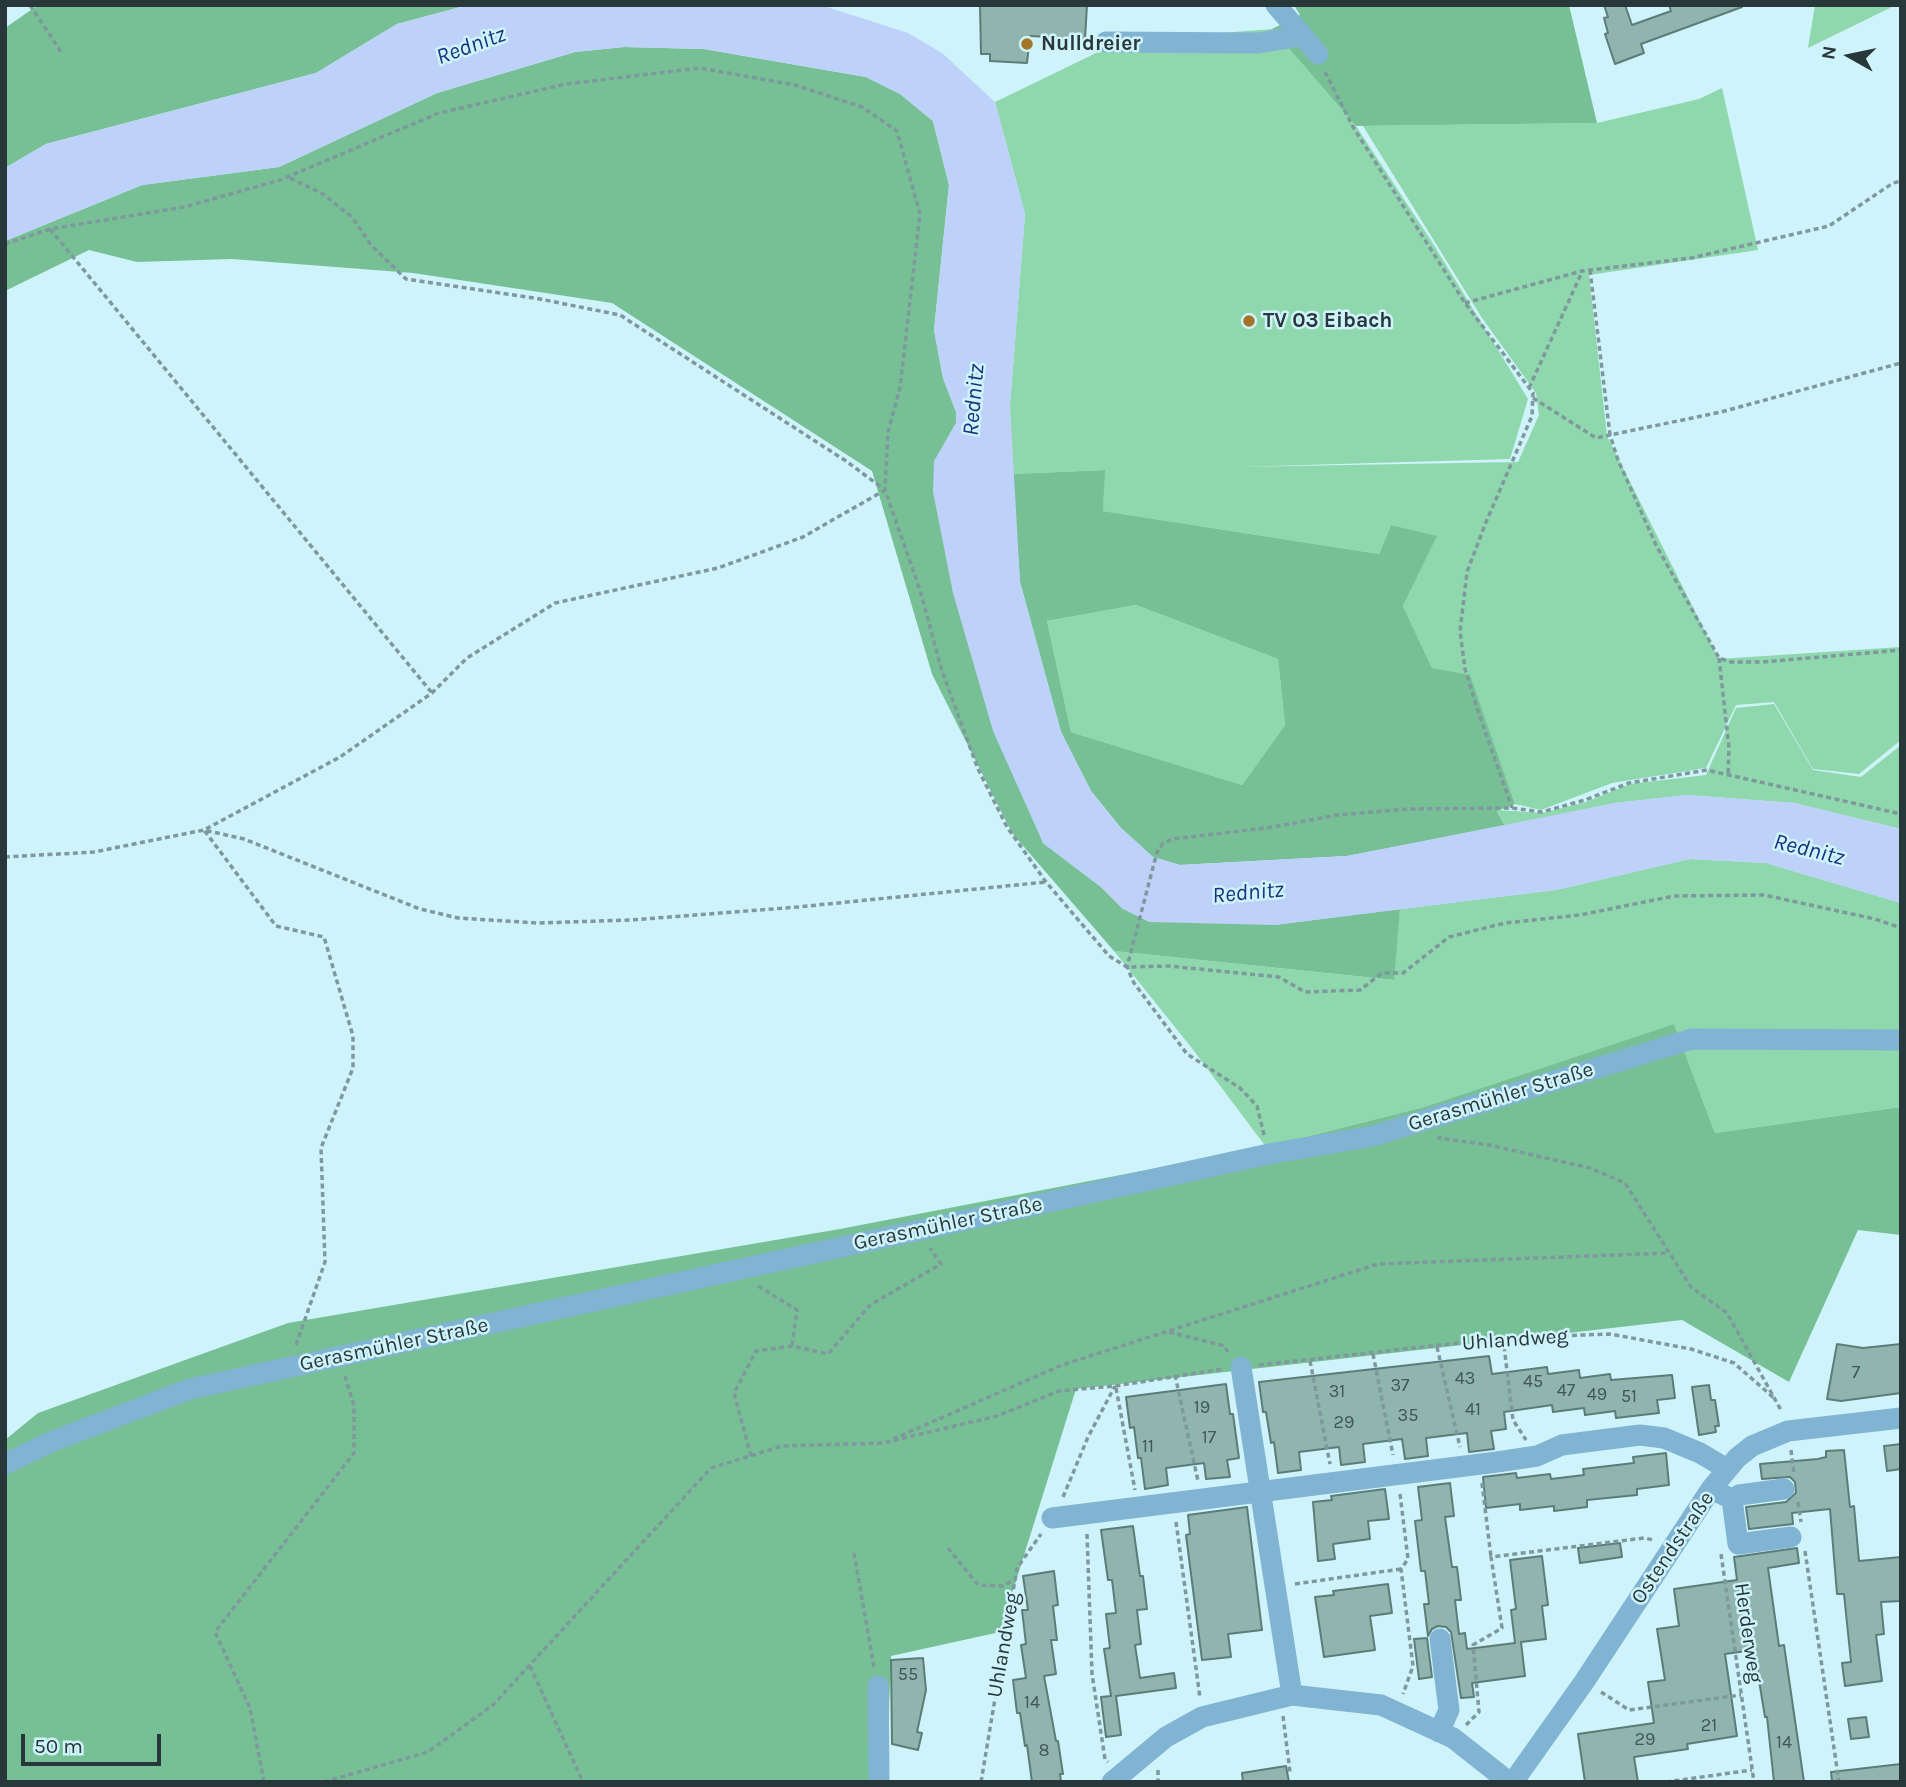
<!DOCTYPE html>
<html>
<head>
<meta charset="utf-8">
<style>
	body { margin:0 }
	#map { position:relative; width:1906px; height:1787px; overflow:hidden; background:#cef3fb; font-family:Karla,sans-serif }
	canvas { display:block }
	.frame { position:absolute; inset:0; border:7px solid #283739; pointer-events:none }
	.north { position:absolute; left:1815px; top:21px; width:70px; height:70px; -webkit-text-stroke:5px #cef3fb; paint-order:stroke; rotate:279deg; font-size:19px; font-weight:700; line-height:28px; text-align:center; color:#283739 }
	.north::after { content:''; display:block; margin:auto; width:24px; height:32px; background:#283739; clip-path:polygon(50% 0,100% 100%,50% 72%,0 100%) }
	.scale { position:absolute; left:21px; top:1734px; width:140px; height:32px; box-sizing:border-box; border:4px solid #283739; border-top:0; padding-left:9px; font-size:21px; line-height:24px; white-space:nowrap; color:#283739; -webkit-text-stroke:5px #cef3fb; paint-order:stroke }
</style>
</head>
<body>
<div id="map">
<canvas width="1906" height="1787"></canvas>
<div class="frame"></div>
<div class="north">N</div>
<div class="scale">50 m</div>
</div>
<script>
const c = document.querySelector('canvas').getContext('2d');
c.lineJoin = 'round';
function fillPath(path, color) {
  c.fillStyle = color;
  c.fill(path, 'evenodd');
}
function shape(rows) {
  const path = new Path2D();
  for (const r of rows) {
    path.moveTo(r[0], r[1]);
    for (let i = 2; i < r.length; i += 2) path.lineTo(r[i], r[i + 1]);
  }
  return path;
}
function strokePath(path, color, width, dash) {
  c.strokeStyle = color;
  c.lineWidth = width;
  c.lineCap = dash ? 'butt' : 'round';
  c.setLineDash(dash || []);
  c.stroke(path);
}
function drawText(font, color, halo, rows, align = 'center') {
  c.font = font + ' Karla,sans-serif';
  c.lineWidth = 5;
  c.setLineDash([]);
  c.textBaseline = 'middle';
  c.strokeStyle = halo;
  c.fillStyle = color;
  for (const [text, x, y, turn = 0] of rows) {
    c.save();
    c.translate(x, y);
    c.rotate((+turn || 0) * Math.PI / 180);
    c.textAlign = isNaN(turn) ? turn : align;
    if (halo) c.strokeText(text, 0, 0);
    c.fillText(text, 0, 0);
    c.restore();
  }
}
fillPath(shape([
	[1815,5,1896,5,1808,48],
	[1272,29,1356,126,1432,242,1528,399,1510,459,1235,467,1518,462,1539,415,1536,393,1482,318,1363,126,1597,123,1699,99,1722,88,1758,250,1589,275,1607,436,1719,659,1901,647,1901,740,1859,774,1813,769,1774,702,1736,705,1706,768,1612,783,1541,810,1515,804,1470,676,1432,668,1403,606,1436,537,1391,525,1379,554,1103,511,1104,470,1012,474,1010,405,1025,214,995,102,1121,41],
	[1136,605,1278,659,1285,725,1242,785,1071,732,1047,621],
	[1774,704,1813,770,1861,777,1901,745,1901,829,1794,803,1687,795,1615,803,1505,826,1497,810,1543,813,1586,802,1630,784,1706,775,1736,708],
	[1690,859,1766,863,1901,903,1901,1107,1715,1133,1674,1024,1424,1107,1266,1147,1191,1047,1114,951,1393,980,1400,909,1556,890]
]), '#8fd7ac');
fillPath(shape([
	[38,5,468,5,397,24,316,73,46,144,5,168,5,28],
	[1294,5,1569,5,1597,123,1356,126,1272,29,1300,15],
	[624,47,704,49,866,77,900,94,933,121,949,185,934,330,943,378,956,412,956,423,935,461,1043,843,1101,887,1123,909,1274,925,1400,909,1394,980,1114,951,1012,833,932,674,872,471,612,303,413,273,232,259,137,262,89,250,5,291,5,241,142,185,279,167,437,93,575,52],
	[1105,470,1103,511,1379,554,1391,525,1437,536,1403,606,1432,668,1470,675,1515,804,1497,811,1505,826,1347,856,1180,865,1153,857,1121,828,1091,791,1061,732,1020,582,1012,474],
	[1136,605,1278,659,1285,725,1242,785,1071,732,1047,621],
	[1674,1024,1715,1133,1901,1107,1901,1235,1858,1230,1789,1382,1682,1320,1076,1389,1000,1632,891,1656,886,1782,5,1782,5,1440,38,1413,288,1323,840,1229,1266,1147,1424,1107]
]), '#77c095');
fillPath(shape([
	[468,5,821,5,908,33,942,53,995,102,1025,214,1010,405,1020,582,1061,732,1091,791,1121,828,1153,857,1180,865,1347,856,1615,803,1687,795,1794,803,1901,829,1901,903,1766,863,1691,859,1556,890,1274,925,1149,922,1123,909,1101,887,1043,843,993,731,953,593,933,492,934,461,956,423,956,412,943,378,934,330,949,185,933,121,900,94,866,77,704,49,624,47,575,52,437,93,279,167,142,185,5,241,5,168,46,144,316,73,397,24]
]), '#bed1f8');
const building = shape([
	[980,5,1087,5,1085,39,1030,36,1027,63,990,61,990,54,981,54,980,5],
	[1604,5,1625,5,1632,25,1671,11,1669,5,1742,5,1742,7,1641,44,1644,53,1615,64,1605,34,1608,33,1604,18,1608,17,1604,5],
	[1837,1344,1863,1348,1901,1344,1901,1393,1841,1401,1827,1399,1837,1344],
	[1489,1356,1492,1374,1547,1367,1548,1374,1579,1370,1580,1378,1610,1374,1611,1380,1672,1375,1675,1398,1657,1400,1659,1413,1616,1418,1615,1411,1585,1415,1584,1408,1553,1412,1552,1405,1504,1412,1506,1429,1491,1431,1494,1449,1469,1452,1467,1433,1426,1438,1428,1456,1405,1459,1402,1439,1363,1444,1365,1462,1341,1465,1339,1447,1299,1452,1301,1470,1278,1473,1274,1442,1271,1443,1266,1412,1263,1412,1259,1382,1489,1356],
	[1226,1384,1230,1414,1233,1414,1239,1458,1227,1460,1230,1477,1206,1479,1204,1463,1166,1468,1168,1485,1145,1489,1141,1458,1138,1458,1134,1427,1130,1428,1126,1397,1226,1384],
	[1709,1385,1711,1400,1715,1400,1719,1426,1715,1426,1716,1432,1699,1435,1692,1387,1709,1385],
	[1901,1444,1901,1469,1887,1471,1884,1446,1901,1444],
	[1844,1450,1850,1507,1854,1506,1859,1561,1901,1557,1901,1601,1881,1602,1884,1634,1876,1635,1882,1681,1845,1686,1842,1663,1851,1662,1844,1594,1837,1594,1830,1509,1792,1513,1793,1524,1749,1529,1746,1507,1786,1502,1796,1493,1795,1482,1790,1477,1762,1479,1760,1464,1818,1459,1826,1457,1826,1451,1844,1450],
	[1666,1453,1669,1485,1637,1489,1637,1495,1587,1500,1587,1507,1554,1511,1554,1506,1520,1510,1520,1504,1486,1508,1483,1477,1516,1473,1517,1478,1550,1474,1551,1479,1584,1475,1583,1469,1634,1463,1633,1457,1666,1453],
	[1450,1483,1454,1516,1445,1517,1452,1567,1457,1567,1461,1600,1455,1600,1459,1634,1465,1633,1467,1649,1515,1643,1511,1610,1516,1609,1510,1560,1542,1556,1548,1605,1542,1606,1546,1639,1521,1642,1525,1676,1472,1683,1474,1697,1461,1698,1451,1632,1446,1627,1438,1626,1432,1629,1428,1636,1424,1604,1429,1604,1425,1571,1421,1571,1415,1521,1422,1520,1418,1487,1450,1483],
	[1385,1489,1389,1519,1368,1521,1370,1539,1333,1544,1335,1559,1318,1561,1313,1502,1332,1500,1331,1496,1385,1489],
	[1247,1507,1262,1630,1228,1634,1231,1657,1202,1660,1186,1535,1190,1534,1188,1515,1247,1507],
	[1133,1526,1140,1576,1143,1576,1147,1609,1137,1610,1141,1644,1135,1645,1140,1678,1174,1673,1176,1688,1116,1696,1121,1735,1106,1737,1101,1697,1111,1696,1104,1649,1110,1648,1106,1614,1116,1613,1112,1580,1108,1580,1101,1530,1133,1526],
	[1620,1543,1622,1557,1580,1563,1578,1548,1620,1543],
	[1797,1548,1799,1563,1768,1568,1779,1646,1784,1645,1804,1782,1774,1782,1767,1717,1765,1717,1754,1650,1725,1654,1737,1736,1687,1744,1688,1749,1634,1757,1638,1782,1585,1782,1578,1734,1654,1723,1648,1682,1665,1680,1657,1629,1679,1626,1674,1589,1737,1580,1734,1557,1797,1548],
	[1054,1571,1058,1605,1053,1606,1057,1640,1051,1640,1056,1674,1044,1676,1056,1741,1058,1741,1063,1774,1060,1774,1061,1782,1032,1782,1027,1745,1025,1746,1020,1713,1017,1713,1013,1680,1026,1678,1021,1645,1026,1644,1022,1610,1028,1610,1023,1576,1054,1571],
	[1388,1584,1392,1613,1370,1616,1375,1650,1324,1657,1315,1597,1334,1595,1333,1591,1388,1584],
	[1427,1638,1432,1677,1419,1679,1414,1639,1427,1638],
	[923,1658,926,1690,917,1732,922,1733,918,1750,892,1744,891,1660,923,1658],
	[1866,1717,1869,1737,1851,1739,1848,1719,1866,1717],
	[1901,1764,1901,1782,1832,1782,1831,1772,1901,1764],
	[1286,1766,1289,1782,1243,1782,1242,1773,1286,1766]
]);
fillPath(building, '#90b4ae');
strokePath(building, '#5b7d78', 2);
strokePath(shape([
	[30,5,61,52],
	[1325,72,1353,127,1465,303,1533,393,1532,416,1486,522,1467,572,1460,631,1465,669,1478,711,1512,808],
	[290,178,323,194,352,217,371,245,406,279,540,299,620,315,846,461,885,490],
	[50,229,432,693],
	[5,244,50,229,184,207,280,180,439,113,566,84,700,68,795,85,862,107,897,131,920,214,900,388,888,432,885,490,920,590,942,671,978,769,1007,827,1046,882,1109,956,1127,967,1168,966,1279,977,1305,992,1360,990,1382,973,1403,973,1449,937,1505,923,1580,915,1674,896,1764,895,1875,919,1901,928],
	[1590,270,1610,435,1721,412,1901,363],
	[1465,303,1582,271,1691,258,1829,226,1893,183,1901,181],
	[1529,388,1582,272],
	[1533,398,1596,438,1610,435,1618,460,1656,545,1719,658,1731,662,1763,662,1901,650],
	[1719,658,1729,748,1728,776],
	[5,857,94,852,204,830,244,839,420,909,458,918,537,923,631,920,798,907,1046,882],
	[1264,1135,1257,1106,1240,1088,1187,1054,1134,983,1127,967,1157,852,1163,843,1173,839,1273,827,1337,815,1408,809,1512,808,1542,812,1585,800,1629,783,1707,770,1901,814],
	[1441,1136,1439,1138,1489,1145,1590,1168,1625,1183,1691,1287,1727,1313,1782,1412],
	[758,1286,797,1310,792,1346],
	[1169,1332,1225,1346,1228,1353],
	[1503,1338,1513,1420,1526,1440],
	[296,1345,325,1262,321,1148,353,1068,353,1036,324,937,276,926,204,830,340,757,432,693,467,658,555,603,718,568,803,537,885,490],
	[1437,1347,1460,1447],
	[1373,1354,1393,1455],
	[1310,1361,1330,1464],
	[1259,1365,1503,1338,1610,1334,1691,1349,1734,1363,1774,1398],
	[1175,1375,1198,1481],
	[1116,1388,1135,1490],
	[893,1439,1062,1365,1378,1264,1668,1253],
	[1791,1450,1794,1474],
	[751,1456,734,1393,756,1351,792,1346,828,1354,870,1305,941,1264,930,1248],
	[1482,1483,1491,1557],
	[1400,1494,1408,1559,1401,1569,1413,1666,1403,1694],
	[1063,1497,1088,1437,1115,1386],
	[1798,1502,1801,1522],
	[1176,1522,1200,1698],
	[1087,1534,1092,1674,1105,1759,1108,1762],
	[948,1548,978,1585,1002,1586,1015,1580],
	[1805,1551,1839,1782],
	[854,1553,874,1667],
	[1721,1554,1754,1782],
	[1295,1584,1401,1569],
	[530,1666,583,1782],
	[1601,1692,1629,1710,1741,1695],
	[1283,1716,1290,1772],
	[1466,1725,1479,1712,1473,1645,1502,1628,1491,1557,1644,1538,1654,1540],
	[1158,1770,1158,1782],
	[264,1782,250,1708,215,1632,354,1453,354,1406,345,1376],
	[324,1782,428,1752,493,1705,711,1468,782,1446,883,1443,997,1416,1059,1391,1115,1386,1223,1369],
	[981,1782,1017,1568,1041,1534],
	[1666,1782,1752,1770]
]), '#7e989d', 3.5, [5, 3.5]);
strokePath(shape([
	[1276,5,1318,54],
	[1106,42,1258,43,1301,36],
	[1241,1367,1292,1695],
	[5,1464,53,1441,190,1389,1269,1154,1373,1136,1692,1039,1901,1040],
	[1711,1489,1732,1499,1738,1544,1791,1537],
	[1732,1499,1739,1495,1784,1489],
	[1052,1518,1497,1462,1537,1456,1562,1445,1640,1435,1664,1438,1700,1453,1727,1469],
	[878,1686,879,1782],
	[1439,1732,1449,1710,1440,1639],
	[1112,1782,1166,1737,1202,1717,1292,1695,1381,1705,1453,1738,1509,1782],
	[1513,1782,1584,1682,1711,1489,1737,1458,1752,1446,1788,1431,1901,1418]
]), '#81b3d3', 21);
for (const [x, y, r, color] of [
	[1027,44,7,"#a27527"],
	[1249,321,7,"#a27527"]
]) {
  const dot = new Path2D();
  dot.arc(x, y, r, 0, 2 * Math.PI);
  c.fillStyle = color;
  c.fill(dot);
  strokePath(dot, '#cef3fb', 2.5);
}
drawText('18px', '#425656', null, [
	["7",1856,1373],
	["43",1465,1379],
	["45",1533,1382],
	["37",1400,1386],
	["47",1566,1391],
	["31",1337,1392],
	["49",1597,1395],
	["51",1629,1397],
	["19",1202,1408],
	["41",1473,1410],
	["35",1408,1416],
	["29",1344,1423],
	["17",1209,1438],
	["11",1148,1447],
	["55",908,1675],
	["14",1032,1703],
	["21",1709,1726],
	["29",1645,1740],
	["14",1784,1743],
	["8",1044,1751]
]);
drawText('bold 21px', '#283739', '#cef3fb', [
	["Nulldreier",1041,44],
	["TV 03 Eibach",1263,321]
], 'left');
drawText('21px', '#283739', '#cef3fb', [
	["Gerasmühler Straße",1501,1097,-17],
	["Gerasmühler Straße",948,1224,-12],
	["Uhlandweg",1515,1340,-4],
	["Gerasmühler Straße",394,1345,-12],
	["Ostendstraße",1673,1548,-56],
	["Herderweg",1748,1633,82],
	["Uhlandweg",1004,1645,-80]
]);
drawText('italic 23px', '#18347c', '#cef3fb', [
	["Rednitz",471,46,-20],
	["Rednitz",974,400,-85],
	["Rednitz",1809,850,14],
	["Rednitz",1248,893,-5]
]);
</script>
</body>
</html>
